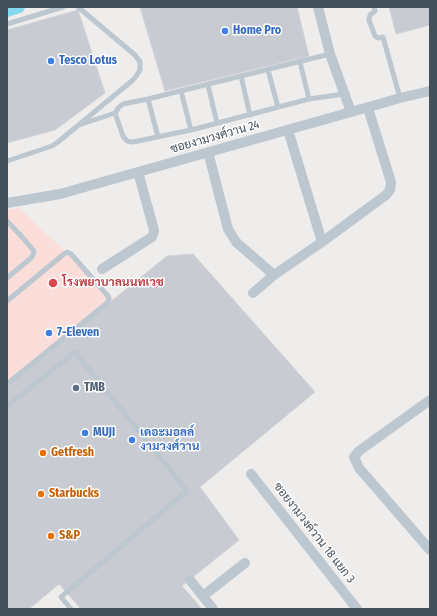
<!DOCTYPE html>
<html>
<head>
<meta charset="utf-8">
<style>
	body { margin:0 }
	#map { position:relative; width:437px; height:616px; overflow:hidden; background:#efecec; font-family:"Fira Sans Condensed",sans-serif }
	canvas { display:block }
	.frame { position:absolute; inset:0; border:8px solid #44505a; pointer-events:none }
</style>
</head>
<body>
<div id="map">
<canvas width="437" height="616"></canvas>
<div class="frame"></div>
</div>
<script>
const c = document.querySelector('canvas').getContext('2d');
c.lineJoin = 'round';
function fillPath(path, color) {
  c.fillStyle = color;
  c.fill(path, 'evenodd');
}
function shape(rows) {
  const path = new Path2D();
  for (const r of rows) {
    path.moveTo(r[0], r[1]);
    for (let i = 2; i < r.length; i += 2) path.lineTo(r[i], r[i + 1]);
  }
  return path;
}
function strokePath(path, color, width, dash) {
  c.strokeStyle = color;
  c.lineWidth = width;
  c.lineCap = dash ? 'butt' : 'round';
  c.setLineDash(dash || []);
  c.stroke(path);
}
function drawText(font, color, halo, rows, align = 'center') {
  c.font = font + ' "Fira Sans Condensed",Sarabun,sans-serif';
  c.lineWidth = 3;
  c.setLineDash([]);
  c.textBaseline = 'middle';
  c.strokeStyle = halo;
  c.fillStyle = color;
  for (const [text, x, y, turn = 0] of rows) {
    c.save();
    c.translate(x, y);
    c.rotate((+turn || 0) * Math.PI / 180);
    c.textAlign = isNaN(turn) ? turn : align;
    if (halo) c.strokeText(text, 0, 0);
    c.fillText(text, 0, 0);
    c.restore();
  }
}
fillPath(shape([
	[19,208,82,267,114,299,7,386,7,210]
]), '#fbddda');
strokePath(shape([
	[7,11,19,7]
]), '#83d9ef', 12);
const building = shape([
	[140,7,297,7,309,56,165,91,140,7],
	[389,7,430,7,430,25,396,34,389,7],
	[78,10,105,93,55,130,7,143,7,30,78,10],
	[193,254,315,392,200,487,239,540,182,586,202,609,81,609,59,584,29,609,7,609,7,386,167,256,193,254]
]);
fillPath(building, '#c9cbd2');
strokePath(building, '#d0d2d8', 1);
strokePath(shape([
	[374,7,375,11,370,15,369,20,375,36,378,38,383,37,400,98],
	[7,24,63,7],
	[300,62,309,99],
	[268,70,278,107],
	[241,76,250,115],
	[208,85,217,123],
	[181,91,191,130],
	[148,99,158,137],
	[115,113,119,107,123,104,148,99,330,54],
	[79,125,115,113,123,136,127,141,133,142,191,130,309,99,344,94],
	[7,161,52,146,58,142,133,80,137,75,140,70,140,62,135,55,78,7],
	[7,221,23,238,34,251,33,255,31,258,7,278],
	[7,301,64,254,67,252,71,254,108,296,109,299,107,303,7,384],
	[7,406,75,352,187,491,61,597,71,609]
]), '#bcc7d0', 5);
strokePath(shape([
	[318,7,330,54,351,112],
	[288,130,322,242],
	[208,152,228,229,236,242,274,275],
	[7,203,60,194,351,112,400,98,430,91],
	[102,269,152,237,153,234,154,230,138,172],
	[253,293,274,275,322,242,386,195,390,190,391,182,368,108],
	[430,400,359,451,354,457,359,468,430,550],
	[251,474,357,609],
	[190,580,213,609],
	[203,596,245,563]
]), '#bcc7d0', 10);
for (const [x, y, r, color] of [
	[225,31,4,"#3f7fe0"],
	[51,61,4,"#3f7fe0"],
	[53,283,5,"#e0444e"],
	[49,333,4,"#3f7fe0"],
	[76,388,4,"#5c6f8a"],
	[85,433,4,"#3f7fe0"],
	[132,440,4,"#3f7fe0"],
	[43,453,4,"#e8710a"],
	[41,494,4,"#e8710a"],
	[51,536,4,"#e8710a"]
]) {
  const dot = new Path2D();
  dot.arc(x, y, r, 0, 2 * Math.PI);
  c.fillStyle = color;
  c.fill(dot);
  strokePath(dot, '#fff', 1.5);
}
drawText('bold 12px', '#366cbe', '#fff', [
	["Home Pro",233,31],
	["Tesco Lotus",59,61],
	["7-Eleven",57,333],
	["MUJI",93,433],
	["เดอะมอลล์",140,433],
	["งามวงศ์วาน",140,447]
], 'left');
drawText('12px', '#44505a', '#fff', [
	["ซอยงามวงศ์วาน 24",215,137,-16],
	["ซอยงามวงค์วาน 18 แยก 3",314,533,52]
]);
drawText('bold 12px', '#be3a42', '#fff', [
	["โรงพยาบาลนนทเวช",62,283]
], 'left');
drawText('bold 12px', '#4e5e75', '#fff', [
	["TMB",84,388]
], 'left');
drawText('bold 12px', '#c56008', '#fff', [
	["Getfresh",51,453],
	["Starbucks",49,494],
	["S&P",59,536]
], 'left');
</script>
</body>
</html>
